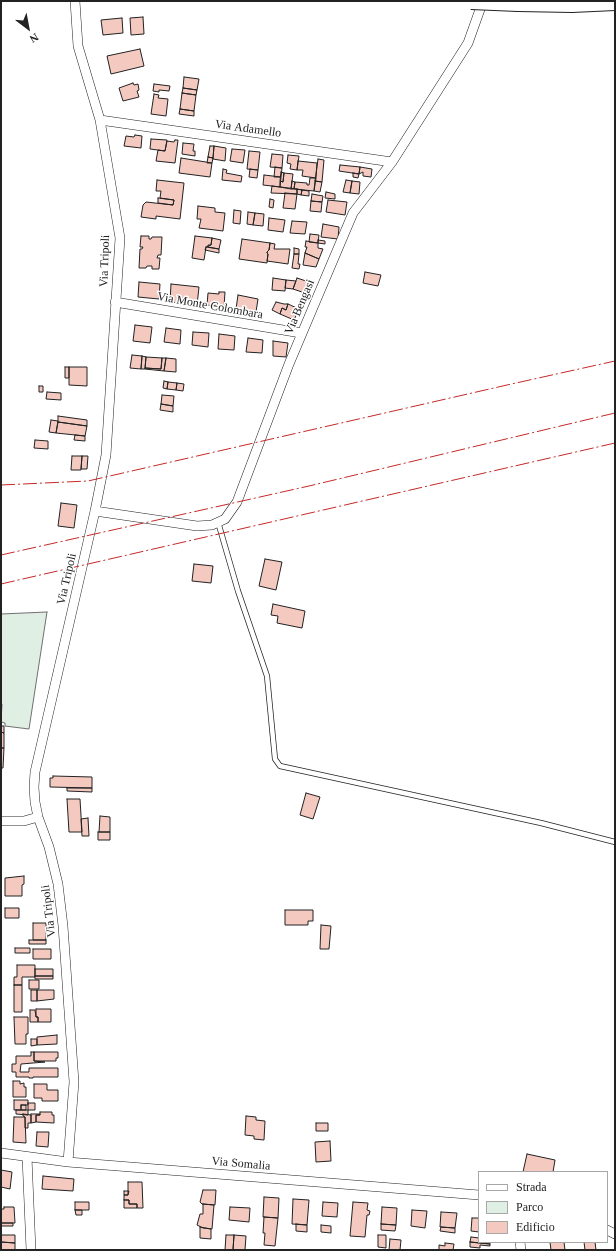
<!DOCTYPE html>
<html>
<head>
<meta charset="utf-8">
<style>
	body { margin:0 }
	#map { position:relative; width:616px; height:1251px; overflow:hidden; background:#fff; font-family:Georgia,serif }
	canvas { display:block }
	.frame { position:absolute; inset:0; border:2px solid #222; pointer-events:none }
	.legend { position:absolute; left:478px; top:1171px; width:130px; height:72px; box-sizing:border-box; background:#fff; border:1px solid #a7a7a7; margin:0; padding:5px 7px; list-style:none; font-size:12px; color:#222 }
	.legend li { display:flex; align-items:center; gap:8px; height:20px }
	.legend b { width:20px; border:1px solid #a7a7a7 }
	.north { position:absolute; left:8px; top:8px; width:40px; height:40px; -webkit-text-stroke:3px #fff; paint-order:stroke; rotate:148deg; font-size:11px; font-weight:700; line-height:16px; text-align:center; color:#222 }
	.north::after { content:''; display:block; margin:auto; width:14px; height:18px; background:#222; clip-path:polygon(50% 0,100% 100%,50% 72%,0 100%) }
</style>
</head>
<body>
<div id="map">
<canvas width="616" height="1251"></canvas>
<div class="frame"></div>
<ul class="legend">
<li><b style="height:5px;background:#fff"></b>Strada</li>
<li><b style="height:11px;background:#e0efe3"></b>Parco</li>
<li><b style="height:11px;background:#f3c9c0"></b>Edificio</li>
</ul>
<div class="north">N</div>
</div>
<script>
const c = document.querySelector('canvas').getContext('2d');
c.lineJoin = 'round';
function fillPath(path, color) {
  c.fillStyle = color;
  c.fill(path, 'evenodd');
}
function shape(rows) {
  const path = new Path2D();
  for (const r of rows) {
    path.moveTo(r[0], r[1]);
    for (let i = 2; i < r.length; i += 2) path.lineTo(r[i], r[i + 1]);
  }
  return path;
}
function strokePath(path, color, width, dash) {
  c.strokeStyle = color;
  c.lineWidth = width;
  c.lineCap = dash ? 'butt' : 'round';
  c.setLineDash(dash || []);
  c.stroke(path);
}
function drawText(font, color, halo, rows, align = 'center') {
  c.font = font + ' Georgia,serif';
  c.lineWidth = 3;
  c.setLineDash([]);
  c.textBaseline = 'middle';
  c.strokeStyle = halo;
  c.fillStyle = color;
  for (const [text, x, y, turn = 0] of rows) {
    c.save();
    c.translate(x, y);
    c.rotate((+turn || 0) * Math.PI / 180);
    c.textAlign = isNaN(turn) ? turn : align;
    if (halo) c.strokeText(text, 0, 0);
    c.fillText(text, 0, 0);
    c.restore();
  }
}
const green = shape([
	[47,612,29,729,5,726,5,723,1,722,2,704,1,704,1,614,47,612]
]);
fillPath(green, '#e0efe3');
strokePath(green, '#6f6f6f', 1);
const building = shape([
	[143,17,144,34,131,35,130,18,143,17],
	[122,18,123,33,103,35,101,20,122,18],
	[140,49,144,66,111,74,107,56,140,49],
	[184,77,199,79,197,90,183,88,184,77],
	[133,83,134,85,138,84,139,90,137,91,139,97,123,101,119,88,133,83],
	[154,84,170,86,169,91,159,90,159,92,153,91,154,84],
	[183,88,197,90,196,95,182,93,183,88],
	[182,93,196,95,194,111,180,109,182,93],
	[154,94,159,95,158,98,168,99,166,116,151,114,154,94],
	[180,109,194,111,194,116,179,114,180,109],
	[135,135,142,136,141,148,124,146,126,136,134,137,135,135],
	[151,139,167,140,165,151,150,149,151,139],
	[175,140,178,140,175,163,156,161,158,150,165,151,167,141,174,142,175,140],
	[183,143,194,144,193,151,195,151,195,156,182,154,183,143],
	[210,146,214,146,213,158,208,157,210,146],
	[214,146,226,148,225,161,213,159,214,146],
	[232,149,245,150,243,163,230,161,232,149],
	[249,151,260,152,258,170,247,169,249,151],
	[272,154,283,155,282,168,270,167,272,154],
	[288,155,299,156,297,170,290,169,291,164,287,163,288,155],
	[208,157,213,158,212,163,207,163,208,157],
	[181,158,212,163,210,177,179,173,181,158],
	[318,159,324,160,322,182,315,181,318,159],
	[298,161,317,163,316,178,302,176,303,170,297,170,298,161],
	[340,165,360,167,359,174,339,171,340,165],
	[275,167,282,168,281,177,274,177,275,167],
	[360,167,372,169,371,177,363,176,363,172,359,174,360,167],
	[223,169,227,170,226,173,242,176,241,182,222,180,223,169],
	[250,169,258,170,257,178,249,177,250,169],
	[281,172,284,173,283,182,280,181,281,172],
	[284,173,293,174,291,189,280,187,280,181,283,182,284,173],
	[353,173,359,174,358,178,353,177,353,173],
	[264,175,281,177,280,187,263,185,264,175],
	[310,178,316,178,314,191,294,189,295,182,307,183,307,185,309,185,310,178],
	[157,180,184,183,180,219,156,216,156,219,141,217,143,205,146,202,173,205,174,200,160,198,161,191,156,191,157,180],
	[346,180,352,181,350,193,343,192,346,180],
	[292,181,295,182,294,189,291,189,292,181],
	[315,181,322,182,320,192,314,191,315,181],
	[352,181,360,182,359,194,350,193,352,181],
	[272,186,297,189,297,194,271,193,272,186],
	[297,189,302,190,301,195,297,194,297,189],
	[302,190,309,191,309,196,301,195,302,190],
	[326,192,335,194,335,199,325,198,326,192],
	[285,193,297,194,295,209,283,208,285,193],
	[312,194,323,196,322,202,311,201,312,194],
	[158,198,174,200,173,205,158,203,158,198],
	[270,199,274,200,273,208,269,207,270,199],
	[328,200,347,202,345,215,326,212,328,200],
	[311,201,322,202,321,212,310,211,311,201],
	[198,206,215,208,215,212,225,213,223,231,199,228,201,219,197,219,198,206],
	[234,210,241,211,240,224,233,223,234,210],
	[248,212,255,213,253,225,247,224,248,212],
	[255,213,264,214,263,226,253,225,255,213],
	[269,218,285,220,283,232,268,230,269,218],
	[292,221,307,222,305,234,290,233,292,221],
	[323,224,339,227,338,239,321,237,323,224],
	[310,234,319,235,318,243,309,242,310,234],
	[141,236,149,236,149,239,151,239,152,237,162,237,161,255,158,255,157,258,160,258,159,269,152,269,152,266,147,266,146,268,139,268,140,249,142,249,143,247,140,247,141,236],
	[195,236,212,238,211,245,206,247,204,260,192,258,195,236],
	[212,238,221,240,219,249,208,247,208,245,211,245,212,238],
	[242,239,270,243,269,250,267,252,267,253,268,254,267,263,239,259,242,239],
	[318,240,325,241,325,244,318,243,318,240],
	[306,241,318,243,318,248,323,249,319,259,305,253,307,247,305,247,306,241],
	[270,243,275,244,274,249,290,249,288,264,267,261,268,254,267,253,267,252,269,250,270,243],
	[206,247,219,249,219,253,205,250,206,247],
	[294,248,299,249,299,254,294,254,294,248],
	[305,253,319,259,316,267,303,265,305,253],
	[294,254,299,254,298,264,300,264,299,269,292,268,294,254],
	[365,272,381,275,378,286,363,283,365,272],
	[273,278,286,280,285,291,272,290,273,278],
	[297,278,309,282,305,293,293,289,297,278],
	[286,280,296,281,293,289,285,288,286,280],
	[139,282,160,284,159,299,138,297,139,282],
	[171,284,199,287,197,305,170,302,171,284],
	[219,292,225,292,224,307,207,305,208,293,219,294,219,292],
	[238,295,258,299,256,312,236,309,238,295],
	[276,302,284,304,288,304,286,310,282,308,280,314,272,310,276,302],
	[288,304,299,309,294,320,280,314,282,308,286,310,288,304],
	[135,325,152,327,150,343,133,341,135,325],
	[166,328,181,330,180,344,164,342,166,328],
	[193,332,209,333,208,347,192,345,193,332],
	[219,334,235,336,234,350,218,349,219,334],
	[248,338,263,340,262,353,246,352,248,338],
	[273,341,288,343,286,357,273,356,273,341],
	[132,355,142,356,141,369,130,368,132,355],
	[142,356,146,357,145,369,141,369,142,356],
	[146,357,162,358,161,369,145,368,146,357],
	[162,358,166,358,164,371,145,369,145,368,161,369,162,358],
	[166,358,176,359,176,372,164,371,166,358],
	[65,367,69,367,69,378,65,378,65,367],
	[69,367,87,367,87,386,69,385,69,367],
	[164,381,168,382,167,389,163,388,164,381],
	[168,382,177,383,176,390,167,389,168,382],
	[177,383,184,384,183,391,176,390,177,383],
	[39,386,43,386,43,392,39,392,39,386],
	[47,392,61,393,61,400,46,399,47,392],
	[162,395,174,396,173,406,161,404,162,395],
	[161,404,173,406,173,412,160,410,161,404],
	[58,416,87,420,87,426,58,422,58,416],
	[51,420,58,421,56,433,49,432,51,420],
	[58,422,87,426,85,436,56,433,58,422],
	[75,435,85,436,85,441,74,440,75,435],
	[35,440,48,441,48,449,34,448,35,440],
	[72,456,82,456,81,470,71,470,72,456],
	[82,456,88,456,87,469,81,469,82,456],
	[61,503,77,505,74,528,58,526,61,503],
	[265,559,282,562,276,590,259,586,265,559],
	[194,564,213,566,211,583,192,581,194,564],
	[273,604,305,611,302,628,277,623,278,616,271,615,273,604],
	[1,726,4,726,4,733,1,732,1,726],
	[1,732,4,733,4,748,1,748,1,732],
	[1,748,4,748,3,768,1,768,1,748],
	[53,776,92,777,92,788,50,787,50,778,53,778,53,776],
	[67,788,92,788,92,792,67,791,67,788],
	[306,793,320,797,313,819,300,815,306,793],
	[67,799,80,799,82,832,69,832,67,799],
	[100,816,110,817,110,832,99,832,100,816],
	[88,818,89,836,82,836,81,819,88,818],
	[98,832,110,832,110,840,98,840,98,832],
	[24,876,24,884,22,885,22,896,5,896,5,878,24,876],
	[5,908,19,908,19,918,5,918,5,908],
	[285,910,313,910,313,921,308,921,308,925,285,925,285,910],
	[33,923,46,923,46,940,33,940,33,923],
	[321,925,331,926,329,949,320,949,321,925],
	[29,940,46,940,46,944,29,944,29,940],
	[15,948,30,948,30,953,15,953,15,948],
	[33,949,51,949,51,959,33,959,33,949],
	[17,965,35,965,35,977,22,977,22,985,14,985,14,977,17,977,17,965],
	[35,969,53,969,53,976,35,976,35,969],
	[35,976,53,976,53,979,35,979,35,976],
	[29,980,39,980,39,989,29,989,29,980],
	[14,985,22,985,22,1012,14,1012,14,985],
	[31,990,37,990,37,1001,31,1001,31,990],
	[37,990,54,990,54,999,37,1001,37,990],
	[36,1009,51,1009,51,1022,38,1022,38,1017,36,1017,36,1009],
	[30,1010,35,1010,36,1017,38,1017,38,1022,30,1022,30,1010],
	[14,1017,28,1017,28,1034,26,1034,26,1044,15,1044,14,1017],
	[57,1035,57,1044,37,1045,37,1037,57,1035],
	[31,1039,37,1039,37,1045,31,1046,31,1039],
	[31,1052,34,1052,34,1061,45,1062,21,1064,20,1072,29,1072,29,1068,58,1068,58,1077,33,1077,33,1078,29,1078,29,1077,16,1077,16,1072,12,1072,12,1064,16,1064,16,1056,31,1056,31,1052],
	[34,1052,58,1052,58,1058,56,1058,56,1061,34,1061,34,1052],
	[13,1081,20,1081,20,1084,24,1083,24,1087,26,1087,26,1097,13,1097,13,1081],
	[34,1084,47,1084,47,1090,58,1090,58,1101,42,1101,42,1098,34,1098,34,1084],
	[14,1100,28,1100,28,1105,21,1105,21,1110,14,1110,14,1100],
	[28,1103,35,1103,35,1110,28,1110,28,1103],
	[21,1105,26,1105,26,1110,21,1110,21,1105],
	[16,1110,28,1110,28,1115,16,1114,16,1110],
	[40,1112,52,1112,52,1115,54,1115,54,1123,36,1122,36,1115,40,1115,40,1112],
	[23,1114,31,1115,31,1123,28,1123,28,1128,25,1128,25,1117,23,1116,23,1114],
	[31,1114,40,1114,40,1115,36,1115,36,1122,31,1123,31,1114],
	[246,1116,256,1117,256,1120,265,1121,264,1140,254,1139,254,1136,245,1135,246,1116],
	[14,1117,25,1117,26,1143,13,1142,14,1117],
	[316,1123,328,1123,328,1131,316,1131,316,1123],
	[37,1132,49,1132,48,1147,36,1146,37,1132],
	[330,1141,331,1161,316,1162,315,1142,330,1141],
	[527,1154,555,1160,553,1172,523,1172,527,1154],
	[1,1170,12,1172,10,1189,1,1187,1,1170],
	[43,1176,74,1179,73,1191,42,1189,43,1176],
	[128,1182,142,1182,143,1208,137,1208,137,1204,129,1204,129,1200,124,1200,124,1195,128,1195,128,1182],
	[203,1190,216,1190,215,1205,202,1204,200,1202,203,1190],
	[124,1191,129,1191,128,1195,124,1195,124,1191],
	[264,1197,279,1198,278,1218,263,1217,264,1197],
	[293,1199,309,1200,307,1225,292,1224,293,1199],
	[124,1200,129,1200,129,1204,137,1204,137,1208,124,1208,124,1200],
	[75,1202,89,1202,89,1210,75,1210,75,1202],
	[323,1202,338,1203,337,1217,322,1216,323,1202],
	[353,1202,368,1203,367,1210,370,1211,369,1215,367,1215,365,1237,350,1236,353,1202],
	[203,1204,214,1205,212,1229,203,1228,197,1225,200,1214,203,1214,203,1204],
	[4,1207,14,1207,15,1223,1,1223,1,1209,4,1209,4,1207],
	[230,1207,250,1208,249,1222,229,1220,230,1207],
	[382,1207,397,1208,396,1225,381,1224,382,1207],
	[75,1210,82,1210,82,1215,76,1215,75,1210],
	[412,1210,427,1211,425,1228,411,1226,412,1210],
	[441,1212,457,1213,455,1228,440,1227,441,1212],
	[264,1217,278,1218,275,1246,264,1245,265,1233,263,1233,264,1217],
	[472,1218,479,1218,479,1232,471,1231,472,1218],
	[1,1223,13,1223,13,1226,1,1226,1,1223],
	[296,1224,307,1225,307,1232,296,1231,296,1224],
	[381,1224,396,1225,395,1231,381,1230,381,1224],
	[321,1225,331,1226,331,1233,321,1232,321,1225],
	[200,1227,211,1229,211,1239,200,1238,200,1227],
	[441,1227,455,1228,455,1233,440,1231,441,1227],
	[1,1235,15,1235,15,1243,1,1242,1,1235],
	[226,1235,234,1235,233,1250,225,1250,226,1235],
	[234,1235,246,1236,245,1250,233,1250,234,1235],
	[378,1235,386,1235,386,1248,378,1247,378,1235],
	[471,1237,479,1238,479,1242,490,1242,490,1244,470,1242,471,1237],
	[390,1239,401,1240,400,1250,389,1250,390,1239],
	[1,1242,15,1243,15,1250,1,1250,1,1242],
	[470,1242,490,1244,490,1246,480,1245,480,1248,470,1247,470,1242],
	[550,1242,564,1242,565,1250,551,1250,550,1242],
	[584,1242,595,1242,596,1250,585,1250,584,1242],
	[445,1243,454,1244,453,1250,439,1250,439,1245,445,1246,445,1243]
]);
fillPath(building, '#f3c9c0');
strokePath(building, '#222', 1);
const lane = shape([
	[218,522,238,591,267,676,275,759,280,766,541,823,615,842]
]);
const street = shape([
	[100,120,392,162],
	[115,302,301,333],
	[95,511,197,526,212,525,225,519,237,502,289,364,353,213,392,162,468,43,483,1],
	[1,821,24,821,38,817],
	[1,1153,68,1162,479,1195],
	[27,1157,31,1250],
	[68,1162,74,1082,63,926,58,884,49,847,38,817,35,802,34,787,35,772,95,511,106,455,120,238,100,120,78,46,75,1],
	[607,1230,615,1234],
	[520,1242,521,1250]
]);
const highway = shape([
	[518,3,572,4,615,2]
]);
strokePath(lane, '#222', 6);
strokePath(street, '#222', 10);
strokePath(highway, '#222', 18);
strokePath(lane, '#fff', 4.5);
strokePath(street, '#fff', 9);
strokePath(highway, '#fff', 16);
const highwayBridge = shape([
	[471,1,518,3]
]);
strokePath(highwayBridge, '#222', 18, []);
strokePath(highwayBridge, '#fff', 16);
strokePath(shape([
	[1,485,88,481,507,385,615,361],
	[1,555,309,486,615,413],
	[1,584,615,443]
]), '#c62828', 1, [14, 3, 2, 3]);
drawText('12px', '#222', '#fff', [
	["Via Adamello",248,129,8],
	["Via Tripoli",105,261,-88],
	["Via Monte Colombara",210,306,10],
	["Via Bengasi",300,307,-67],
	["Via Tripoli",67,579,-77],
	["Via Tripoli",49,911,-97],
	["Via Somalia",241,1164,5]
]);
</script>
</body>
</html>
